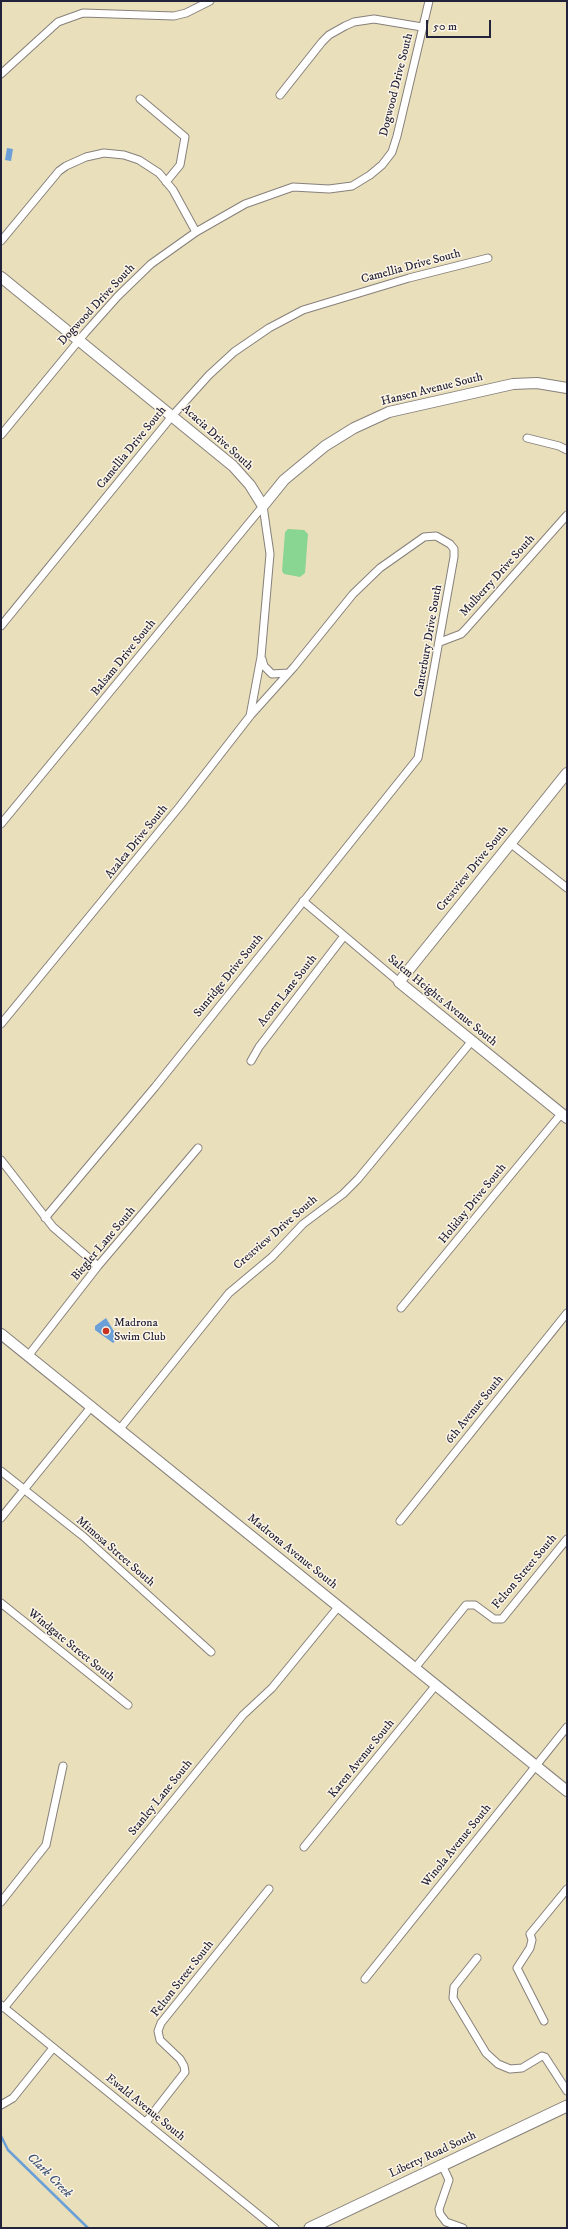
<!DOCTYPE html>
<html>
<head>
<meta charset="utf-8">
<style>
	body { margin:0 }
	#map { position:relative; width:568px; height:2229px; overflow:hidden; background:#eadfbb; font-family:"IM FELL DW Pica",serif }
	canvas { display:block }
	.frame { position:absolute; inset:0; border:2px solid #22223b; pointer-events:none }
	.scale { position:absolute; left:426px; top:20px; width:65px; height:18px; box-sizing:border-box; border:2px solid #22223b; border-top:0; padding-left:5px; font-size:12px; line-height:14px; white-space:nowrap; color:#22223b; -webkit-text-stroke:3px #fcf5e5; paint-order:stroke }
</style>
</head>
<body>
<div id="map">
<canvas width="568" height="2229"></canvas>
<div class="frame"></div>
<div class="scale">50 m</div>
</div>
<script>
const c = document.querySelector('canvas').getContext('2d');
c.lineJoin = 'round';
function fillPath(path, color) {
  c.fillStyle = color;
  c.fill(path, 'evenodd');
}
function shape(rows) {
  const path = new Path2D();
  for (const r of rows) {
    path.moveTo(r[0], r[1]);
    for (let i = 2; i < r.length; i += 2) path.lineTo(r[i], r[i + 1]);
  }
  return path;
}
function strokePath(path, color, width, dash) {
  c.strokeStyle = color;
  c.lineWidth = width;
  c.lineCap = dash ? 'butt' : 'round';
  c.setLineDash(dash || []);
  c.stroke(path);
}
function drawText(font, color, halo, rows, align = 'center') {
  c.font = font + ' "IM FELL DW Pica",serif';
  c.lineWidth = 3;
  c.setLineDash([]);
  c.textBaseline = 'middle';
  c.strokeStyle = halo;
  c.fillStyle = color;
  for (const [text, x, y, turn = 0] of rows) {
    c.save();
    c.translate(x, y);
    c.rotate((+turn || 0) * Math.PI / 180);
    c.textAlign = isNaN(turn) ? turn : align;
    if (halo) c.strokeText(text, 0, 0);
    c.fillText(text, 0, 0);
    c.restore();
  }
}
fillPath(shape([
	[288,529,304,530,308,534,305,573,300,577,284,574,282,571,285,532]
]), '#89d592');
fillPath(shape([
	[7,148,13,149,11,161,5,160],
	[106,1318,118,1338,113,1343,95,1330,95,1326]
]), '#6a9fd7');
strokePath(shape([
	[1,2136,8,2150,88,2228]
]), '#6a9fd7', 2.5);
const street = shape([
	[1,74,58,22,83,13,174,16,186,13,210,1],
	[280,95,322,42,329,35,345,26,354,22,374,19,422,27],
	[140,99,185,137,180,165,166,182],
	[1,241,59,171,66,166,86,157,104,153,124,155,139,160,159,173,173,190,196,232],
	[1,435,85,333,118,296,151,264,196,232,245,204,293,187,329,189,352,186,370,175,382,165,392,152,397,136,429,1],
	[527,438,559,446,567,450],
	[1,626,173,415,209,375,234,352,269,328,303,310,409,278,488,258],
	[440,642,461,634,465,630,567,515],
	[262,659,264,666,272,674,288,673],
	[250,716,261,657,270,554,263,506],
	[1,824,263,506],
	[510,843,567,888],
	[303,901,399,982],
	[1,1024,180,806,250,716,294,667,353,594,380,568,424,537,436,536,450,544,454,549,454,557,418,758,155,1087,45,1218],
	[251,1061,259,1047,344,936],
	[1,1160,53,1227,98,1266],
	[401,1308,561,1114],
	[28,1356,98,1266,198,1148],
	[119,1430,229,1293,272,1257,303,1224,343,1194,358,1179,471,1042],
	[1,1471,84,1537,211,1652],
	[1,1518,91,1407],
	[400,1521,567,1313],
	[1,1603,128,1705],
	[415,1668,466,1605,475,1605,494,1619,502,1619,567,1539],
	[304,1847,436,1685],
	[1,1902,46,1845,63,1766],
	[477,1958,454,1987,453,1998,486,2053,498,2064,510,2069,522,2068,542,2056,545,2057,567,2091],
	[365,1979,567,1727],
	[1,2005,275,2228],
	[4,2008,243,1715,272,1688,339,1606],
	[544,2021,517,1968,530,1948,532,1940,530,1934,567,1889],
	[1,2105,13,2098,53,2048],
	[146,2122,185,2072,184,2066,180,2059,160,2040,158,2031,161,2023,269,1889],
	[442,2165,449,2180,439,2209,440,2214,446,2222,463,2228]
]);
const secondary = shape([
	[1,277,233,466,250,485,263,506,284,480,325,446,354,428,389,412,513,384,537,383,567,388],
	[567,773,399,982,567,1118],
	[1,1334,567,1791]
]);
const primary = shape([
	[310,2228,567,2106]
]);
strokePath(street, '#86807b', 9);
strokePath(secondary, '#86807b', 12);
strokePath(primary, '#86807b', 13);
strokePath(street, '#fff', 7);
strokePath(secondary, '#fff', 10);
strokePath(primary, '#fff', 11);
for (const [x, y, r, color] of [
	[106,1331,4,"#c8321e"]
]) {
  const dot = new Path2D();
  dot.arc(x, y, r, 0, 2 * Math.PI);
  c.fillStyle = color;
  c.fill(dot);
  strokePath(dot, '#fcf5e5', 1.5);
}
drawText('12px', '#22223b', '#fcf5e5', [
	["Dogwood Drive South",397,85,-76],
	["Camellia Drive South",411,267,-15],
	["Dogwood Drive South",97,305,-47],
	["Hansen Avenue South",432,390,-14],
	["Acacia Drive South",217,438,42],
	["Camellia Drive South",132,448,-51],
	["Mulberry Drive South",498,576,-48],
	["Canterbury Drive South",429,641,-80],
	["Balsam Drive South",124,658,-51],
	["Azalea Drive South",137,842,-51],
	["Crestview Drive South",473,869,-51],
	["Sunridge Drive South",229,976,-51],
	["Acorn Lane South",288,991,-52],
	["Salem Heights Avenue South",442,1001,39],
	["Holiday Drive South",473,1204,-51],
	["Crestview Drive South",276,1233,-41],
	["Biegler Lane South",104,1244,-50],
	["6th Avenue South",475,1410,-51],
	["Mimosa Street South",115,1552,41],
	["Madrona Avenue South",292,1552,39],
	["Felton Street South",525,1572,-50],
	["Windgate Street South",71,1646,39],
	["Karen Avenue South",362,1759,-51],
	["Stanley Lane South",161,1798,-51],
	["Winola Avenue South",457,1846,-51],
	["Felton Street South",183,1979,-52],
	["Ewald Avenue South",145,2108,39],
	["Liberty Road South",433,2155,-25]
]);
drawText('12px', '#22223b', '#fcf5e5', [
	["Madrona",114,1324],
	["Swim Club",114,1338]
], 'left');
drawText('italic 13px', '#3f5479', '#fcf5e5', [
	["Clark Creek",49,2176,45]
]);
</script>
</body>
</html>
